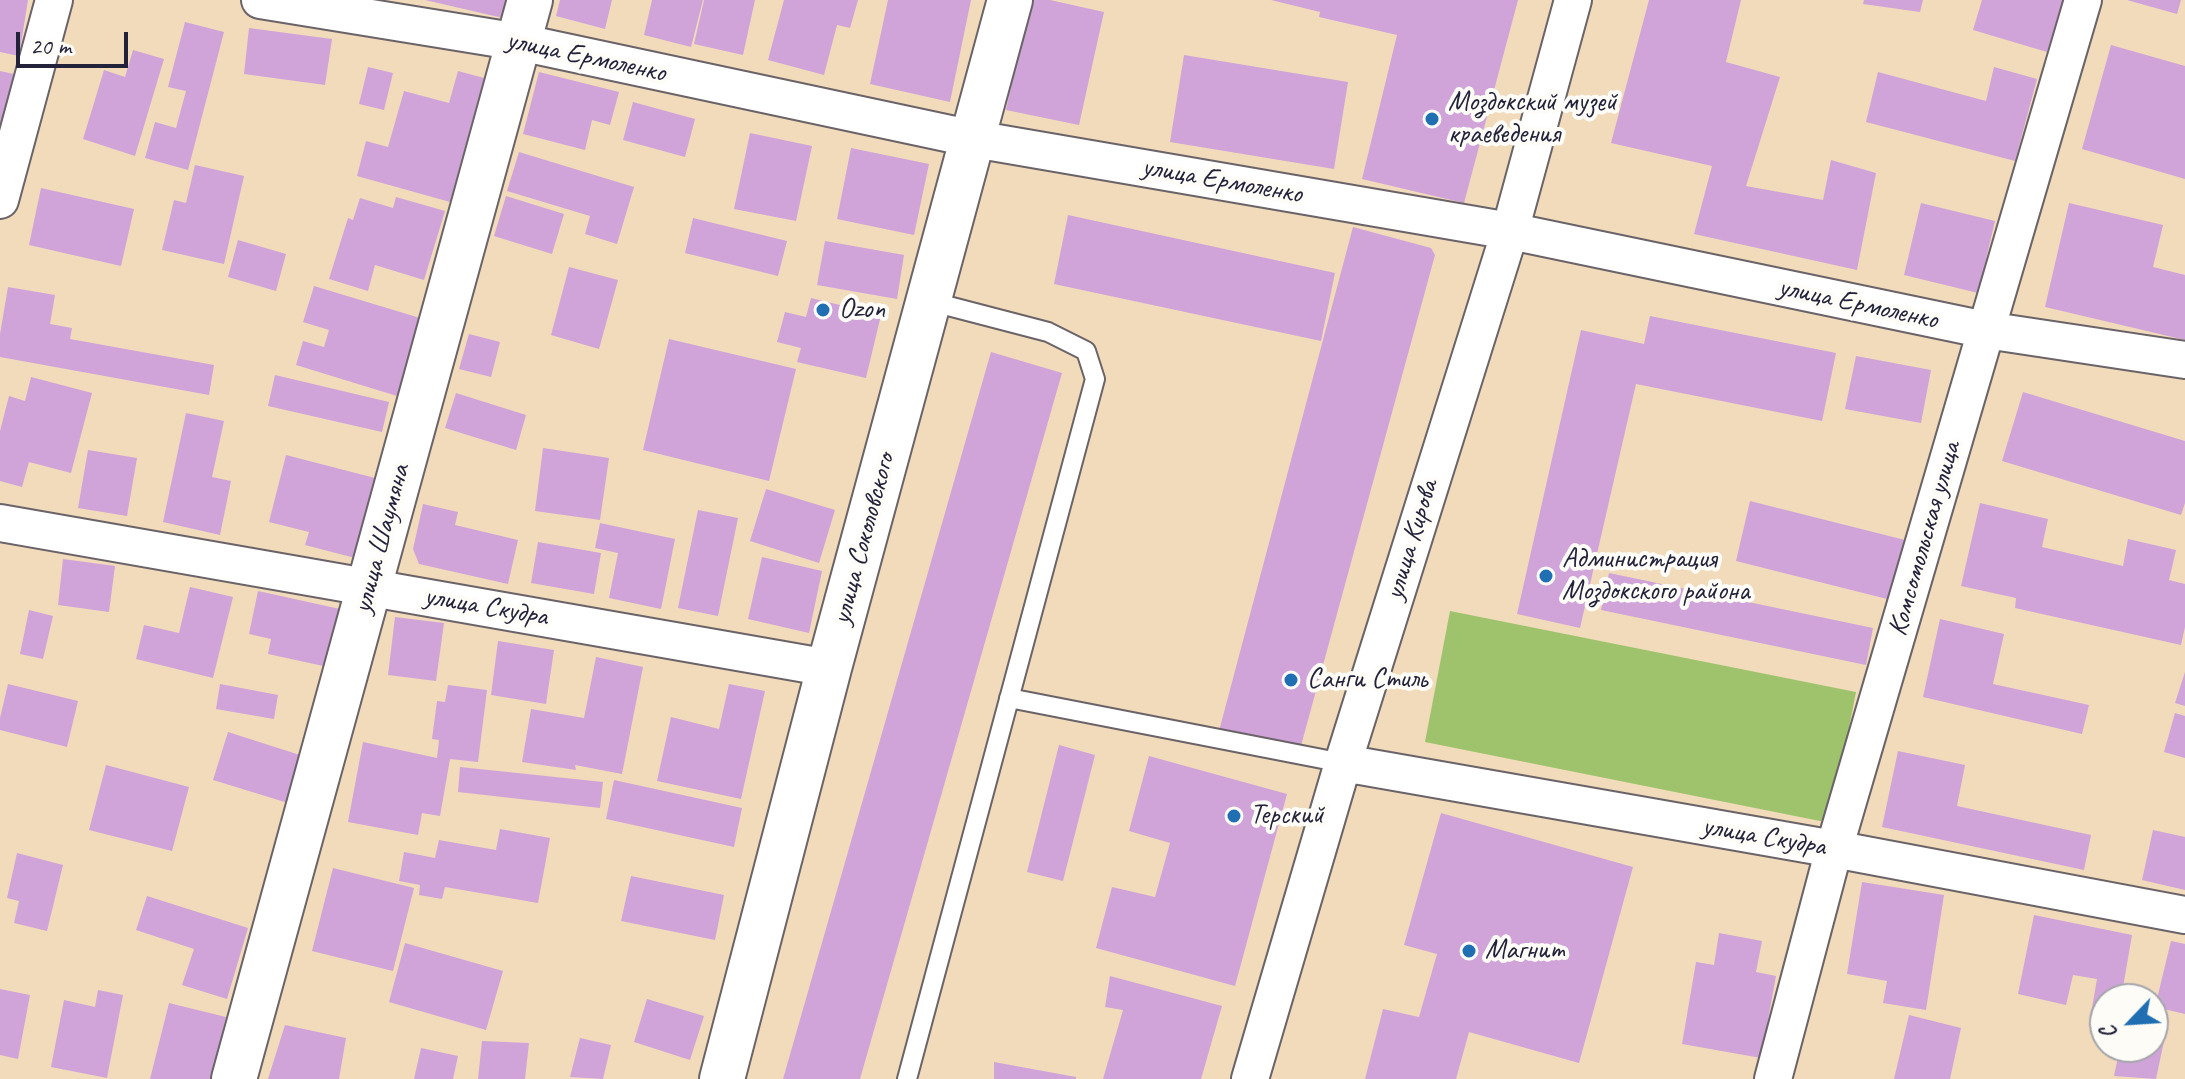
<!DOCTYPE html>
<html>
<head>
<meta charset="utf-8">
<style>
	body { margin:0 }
	#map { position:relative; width:2185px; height:1079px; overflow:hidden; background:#f1dbbb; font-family:Caveat,sans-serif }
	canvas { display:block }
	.north { position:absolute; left:2089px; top:983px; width:80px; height:80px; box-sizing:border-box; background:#fdfcf7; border:2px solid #a5a5ac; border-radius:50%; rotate:245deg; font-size:22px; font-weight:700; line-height:32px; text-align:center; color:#22223b }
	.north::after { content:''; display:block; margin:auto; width:28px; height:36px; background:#1f6fb2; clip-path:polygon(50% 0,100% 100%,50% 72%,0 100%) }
	.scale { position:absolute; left:16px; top:32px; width:112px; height:36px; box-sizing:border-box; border:4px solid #22223b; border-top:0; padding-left:10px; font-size:24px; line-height:28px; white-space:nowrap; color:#22223b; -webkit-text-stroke:6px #fdfcf7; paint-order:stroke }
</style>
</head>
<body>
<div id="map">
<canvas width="2185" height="1079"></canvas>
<div class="north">С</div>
<div class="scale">20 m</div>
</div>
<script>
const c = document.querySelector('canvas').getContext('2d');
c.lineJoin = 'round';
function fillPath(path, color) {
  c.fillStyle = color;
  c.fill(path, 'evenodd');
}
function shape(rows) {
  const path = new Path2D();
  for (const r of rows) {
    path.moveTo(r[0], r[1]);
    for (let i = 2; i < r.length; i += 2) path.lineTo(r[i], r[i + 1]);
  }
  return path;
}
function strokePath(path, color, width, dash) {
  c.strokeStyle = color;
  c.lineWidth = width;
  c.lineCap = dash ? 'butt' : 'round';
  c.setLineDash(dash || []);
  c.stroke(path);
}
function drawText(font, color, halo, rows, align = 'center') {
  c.font = font + ' Caveat,sans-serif';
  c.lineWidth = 8;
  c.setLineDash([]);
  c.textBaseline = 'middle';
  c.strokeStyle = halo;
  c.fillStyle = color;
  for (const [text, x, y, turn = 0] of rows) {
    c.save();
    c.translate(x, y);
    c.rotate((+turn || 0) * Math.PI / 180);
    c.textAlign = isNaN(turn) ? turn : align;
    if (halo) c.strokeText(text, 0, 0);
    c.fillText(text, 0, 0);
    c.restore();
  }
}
fillPath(shape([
	[1450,611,1856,692,1830,823,1425,742]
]), '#9fc36c');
fillPath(shape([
	[0,0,28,0,19,56,0,52],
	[425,0,507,0,503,18],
	[560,0,612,0,605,29,556,16],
	[652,0,703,0,691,47,644,35],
	[704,0,755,0,743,55,694,44],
	[784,0,858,0,850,28,837,25,824,75,768,60],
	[888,0,971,0,950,102,870,84],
	[1029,0,1050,0,1104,12,1079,125,1006,110],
	[1271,0,1518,0,1464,203,1362,179,1397,35,1319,17,1320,12],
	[1649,0,1741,0,1726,62,1780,77,1746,186,1823,200,1831,160,1876,173,1857,270,1694,234,1712,166,1611,143],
	[1864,0,1923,0,1920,12,1863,4],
	[1982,0,2063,0,2047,52,1973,30],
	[2127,0,2181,0,2177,14],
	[185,22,224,32,188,170,145,158,155,122,176,128,186,91,168,87],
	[249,28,332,39,325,85,244,74],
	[2111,45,2185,66,2185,179,2082,149],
	[133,50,164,59,135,156,83,139,104,70,125,77],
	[1184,55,1348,82,1334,169,1170,142],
	[368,67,393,73,384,110,359,104],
	[1994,67,2037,79,2015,161,1866,122,1878,72,1986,101],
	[0,71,14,74,1,126,0,126],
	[458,71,484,78,450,202,357,176,366,141,388,147,404,91,449,103],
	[539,72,619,92,610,125,592,120,585,150,523,134],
	[633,102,695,119,685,157,623,140],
	[750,133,812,146,796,221,734,209],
	[851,148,929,164,914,235,837,219],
	[519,152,634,187,617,244,585,234,590,216,507,191],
	[195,165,244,176,224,264,162,250,174,200,186,203],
	[41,188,134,209,121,266,29,245],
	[506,196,564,214,552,254,494,236],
	[396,197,445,211,424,280,375,265,368,291,329,279,348,218,353,220,360,198,393,208],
	[1921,203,1995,221,1978,293,1904,275],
	[2069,203,2163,225,2153,267,2185,275,2185,340,2045,307],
	[1068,215,1335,273,1321,341,1054,284],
	[693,218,787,241,778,276,685,253],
	[1353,227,1431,248,1435,255,1299,753,1219,731],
	[238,240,286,254,276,291,228,277],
	[825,241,904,255,897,299,817,285],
	[569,267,618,280,599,349,551,335],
	[314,286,420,318,397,396,296,365,303,341,324,347,329,330,303,322],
	[8,287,55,295,50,324,72,328,70,339,214,365,209,395,0,357,0,334],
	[811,298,881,315,866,378,797,362,801,348,777,342,785,312,806,317],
	[1650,316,1836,353,1822,421,1636,384,1580,628,1517,614,1581,330,1644,344],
	[469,334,500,342,491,377,459,369],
	[669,339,796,369,769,481,643,450],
	[991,352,1062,373,860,1079,783,1079],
	[1856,356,1931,370,1921,423,1845,409],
	[275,375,389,402,382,432,268,406],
	[31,377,92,393,71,473,29,462,22,487,0,481,0,431,9,396,25,401],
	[2023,392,2185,441,2185,503,2181,515,2002,461],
	[456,393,526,415,516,450,445,428],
	[186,413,224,421,212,477,231,481,220,535,163,522],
	[543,448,609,458,600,520,535,511],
	[88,450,137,458,127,516,78,508],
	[286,455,375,478,355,558,305,545,309,532,269,522],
	[766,489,835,510,819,563,750,541],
	[1750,501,1909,541,1895,601,1736,561],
	[1980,503,2048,519,2042,547,2123,566,2128,539,2176,550,2169,580,2185,584,2185,627,2181,645,2015,608,2016,598,1961,586],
	[423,504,458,512,455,525,518,540,508,584,419,564,413,549],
	[698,510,738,518,718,616,678,608],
	[600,523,675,539,661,609,609,598,618,553,595,548],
	[538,542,601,553,594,594,531,583],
	[762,557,822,571,809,633,748,619],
	[63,559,115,566,109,612,58,605],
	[1609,573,1873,628,1866,665,1601,610],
	[190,587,233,597,213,678,136,659,144,625,179,633],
	[258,591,340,609,328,667,268,654,271,639,249,634],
	[29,610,53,616,43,659,20,654],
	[395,617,444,623,436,681,388,675],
	[1940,619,2004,634,1993,684,2089,705,2082,734,1923,697],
	[498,641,554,650,546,704,491,695],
	[596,657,643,667,622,774,575,765,576,770,522,762,531,709,584,718],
	[2185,672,2185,706,2175,703],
	[8,684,78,701,67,747,0,730,0,718],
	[220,684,278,695,274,719,216,709],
	[729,684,765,691,741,799,657,781,671,717,719,729],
	[448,685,487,690,478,762,450,759,440,816,422,813,418,835,348,822,363,742,437,758,439,740,432,739,437,701,445,702],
	[2175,713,2185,716,2185,758,2164,752],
	[228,732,303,756,288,803,213,780],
	[1059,745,1095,755,1063,881,1027,872],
	[1898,751,1965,765,1957,806,2091,835,2084,870,1882,827],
	[1149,756,1287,794,1235,986,1096,948,1112,887,1155,897,1170,843,1129,831],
	[106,765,189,787,172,851,89,830],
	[460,767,603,782,600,808,458,792],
	[614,780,742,808,734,847,606,819],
	[1441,813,1633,867,1579,1063,1469,1032,1456,1079,1365,1079,1383,1009,1419,1017,1437,954,1404,945],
	[500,829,550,838,538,903,445,887,442,899,419,895,420,885,399,881,404,852,435,858,439,840,496,850],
	[2153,830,2185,837,2185,890,2142,880],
	[17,853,63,865,47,931,14,923,19,901,7,898],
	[333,868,414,888,393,971,312,951],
	[631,876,724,895,715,940,621,921],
	[1862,882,1944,895,1926,1010,1883,1003,1887,981,1847,974],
	[147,896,248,928,227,999,182,985,194,949,136,930],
	[2034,915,2132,935,2121,999,2105,999,2105,1028,2089,1025,2097,979,2073,975,2066,1005,2018,994],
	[1719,933,1762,941,1756,972,1776,976,1761,1058,1682,1044,1696,962,1714,965],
	[2171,941,2185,944,2185,1014,2155,1007],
	[405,943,503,971,486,1030,389,1002],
	[1110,976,1222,1006,1201,1079,1103,1079,1123,1010,1105,1007],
	[0,989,30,995,18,1059,0,1055],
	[98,990,123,995,107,1078,51,1067,64,1000,95,1007],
	[647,999,704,1016,690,1060,634,1042],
	[169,1003,226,1017,211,1079,150,1079],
	[1909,1015,1961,1028,1950,1079,1894,1079],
	[2153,1019,2168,1022,2156,1079,2114,1076,2120,1047,2153,1047],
	[285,1025,346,1038,339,1079,268,1079],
	[580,1038,611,1045,603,1079,570,1077],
	[482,1041,529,1043,525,1079,478,1079],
	[421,1048,458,1056,453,1079,414,1079],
	[994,1062,1076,1077,1076,1079,994,1079]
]), '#d0a4d9');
const service = shape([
	[1009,698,1343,763],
	[907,1079,1095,379,1086,351,1048,332,929,301]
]);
const minor = shape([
	[260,0,519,42,974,139,1510,231,1986,330,2185,360],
	[0,200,54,0],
	[0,523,829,668],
	[1343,763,1834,849,2185,915],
	[1250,1079,1343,763,1510,231,1573,0],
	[1773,1079,1834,849,2083,0]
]);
const tertiary = shape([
	[234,1079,530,0],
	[722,1079,829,668,1010,0]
]);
strokePath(service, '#6a6368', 22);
strokePath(minor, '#6a6368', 40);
strokePath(tertiary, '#6a6368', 48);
strokePath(service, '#fff', 18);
strokePath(minor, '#fff', 36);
strokePath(tertiary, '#fff', 44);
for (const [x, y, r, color] of [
	[1432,119,8,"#1f6fb2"],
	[823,310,8,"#1f6fb2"],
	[1546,576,8,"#1f6fb2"],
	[1291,680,8,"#1f6fb2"],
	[1234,816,8,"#1f6fb2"],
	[1469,951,8,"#1f6fb2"]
]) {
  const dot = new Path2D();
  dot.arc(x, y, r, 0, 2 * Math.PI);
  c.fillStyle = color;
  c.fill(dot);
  strokePath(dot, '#fdfcf7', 3);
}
drawText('28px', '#22223b', '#fdfcf7', [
	["улица Ермоленко",586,57,12],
	["улица Ермоленко",1222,181,10],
	["улица Ермоленко",1858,304,12],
	["улица Шаумяна",382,539,-75],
	["улица Соколовского",864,539,-75],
	["Комсомольская улица",1925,539,-74],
	["улица Кирова",1412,540,-73],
	["улица Скудра",486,607,10],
	["улица Скудра",1764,837,10]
]);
drawText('28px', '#22223b', '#fdfcf7', [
	["Моздокский музей",1448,103],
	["краеведения",1448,135],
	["Ozon",839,310],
	["Администрация",1562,560],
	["Моздокского района",1562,592],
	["Санги Стиль",1307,680],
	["Терский",1250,816],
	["Магнит",1485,951]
], 'left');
</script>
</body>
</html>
